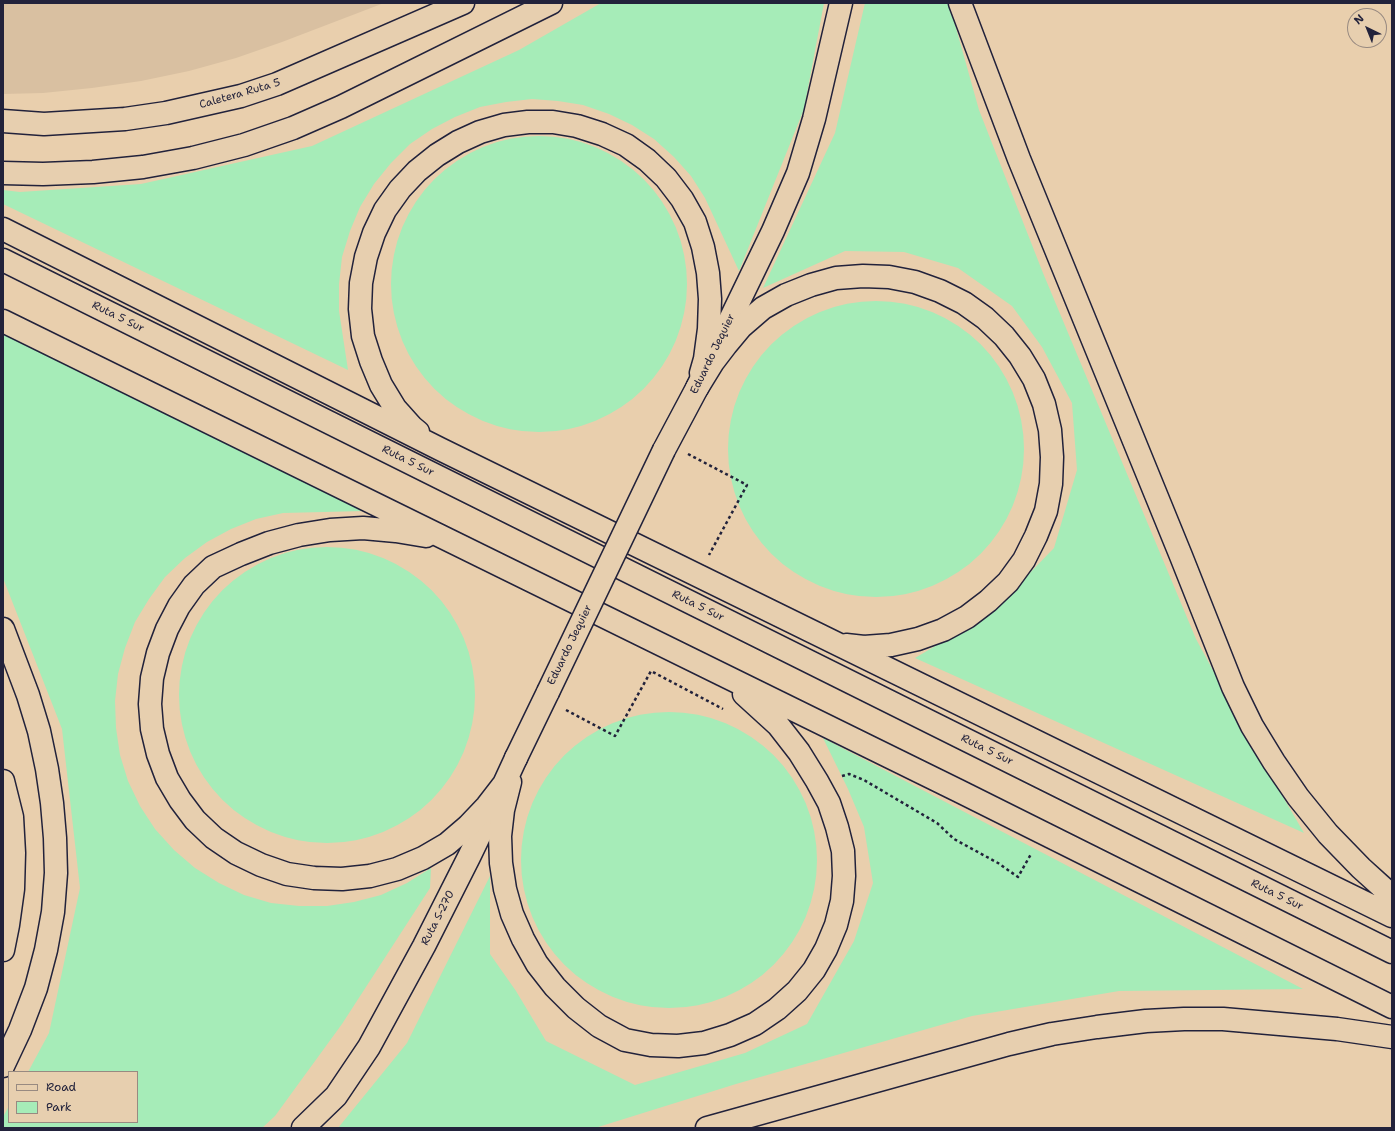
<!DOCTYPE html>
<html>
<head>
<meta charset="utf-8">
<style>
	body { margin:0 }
	#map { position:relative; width:1395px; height:1131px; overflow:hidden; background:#e9cfad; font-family:"Shantell Sans",sans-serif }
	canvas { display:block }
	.frame { position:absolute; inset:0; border:4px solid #22223b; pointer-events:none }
	.legend { position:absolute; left:8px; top:1071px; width:130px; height:52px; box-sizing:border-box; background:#e7cfaf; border:1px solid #988a81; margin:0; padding:5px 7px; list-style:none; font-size:12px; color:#22223b }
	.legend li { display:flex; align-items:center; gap:8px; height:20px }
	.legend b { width:20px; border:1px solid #988a81 }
	.north { position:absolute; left:1347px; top:8px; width:40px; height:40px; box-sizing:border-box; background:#e7cfaf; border:1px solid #988a81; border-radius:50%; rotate:317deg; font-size:11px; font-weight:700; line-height:16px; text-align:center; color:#22223b }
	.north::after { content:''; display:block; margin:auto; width:14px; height:18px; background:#22223b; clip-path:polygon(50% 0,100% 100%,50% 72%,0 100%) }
</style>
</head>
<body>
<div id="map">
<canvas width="1395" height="1131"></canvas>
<div class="frame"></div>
<ul class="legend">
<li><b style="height:5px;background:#e7cfaf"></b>Road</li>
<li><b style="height:11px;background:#a6ecb8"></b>Park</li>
</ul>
<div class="north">N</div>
</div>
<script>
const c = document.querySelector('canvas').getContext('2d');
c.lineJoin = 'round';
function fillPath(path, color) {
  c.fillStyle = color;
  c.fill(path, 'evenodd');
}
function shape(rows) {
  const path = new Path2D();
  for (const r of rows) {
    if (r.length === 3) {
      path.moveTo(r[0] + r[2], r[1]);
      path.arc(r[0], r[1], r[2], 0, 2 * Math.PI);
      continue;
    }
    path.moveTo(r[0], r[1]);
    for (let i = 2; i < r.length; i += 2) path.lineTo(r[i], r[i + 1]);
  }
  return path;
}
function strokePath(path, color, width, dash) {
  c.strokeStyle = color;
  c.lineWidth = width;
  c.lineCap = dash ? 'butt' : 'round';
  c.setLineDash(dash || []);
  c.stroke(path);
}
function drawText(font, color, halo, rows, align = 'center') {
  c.font = font + ' "Shantell Sans",sans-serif';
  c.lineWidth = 3;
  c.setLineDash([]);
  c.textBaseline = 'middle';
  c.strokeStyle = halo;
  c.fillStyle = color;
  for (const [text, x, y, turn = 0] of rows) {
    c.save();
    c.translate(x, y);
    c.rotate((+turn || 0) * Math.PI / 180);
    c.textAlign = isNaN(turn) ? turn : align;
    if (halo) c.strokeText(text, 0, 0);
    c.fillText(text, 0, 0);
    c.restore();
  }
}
fillPath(shape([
	[3,3,384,3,282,42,236,58,189,71,141,81,92,88,43,93,3,94]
]), '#d9c0a1');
fillPath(shape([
	[601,3,824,3,804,109,739,271,705,198,691,176,674,157,654,139,632,125,609,114,583,105,558,101,532,99,506,102,480,107,455,117,432,129,410,144,391,163,374,184,360,207,350,231,342,257,339,284,339,311,348,370,3,204,3,190,20,192,141,184,312,146,519,50],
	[865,3,949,3,979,110,1043,273,1196,639,1261,759,1304,833,915,658,991,613,1054,548,1077,470,1072,403,1042,347,1012,306,958,268,904,252,845,251,763,288,835,133],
	[539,284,148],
	[876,449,148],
	[3,332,364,511,283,513,256,519,231,529,207,542,185,558,165,577,149,599,135,622,125,648,118,674,115,701,116,728,120,755,128,781,140,806,155,829,174,850,195,868,219,883,244,895,271,903,299,906,327,906,354,902,381,895,407,883,431,868,430,888,342,1024,275,1116,262,1128,3,1128,3,1117,9,1106,9,1122,137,1122,137,1072,28,1072,49,1033,80,888,62,729,3,578],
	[327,695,148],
	[669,860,148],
	[823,738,1303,989,1119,991,972,1016,736,1084,595,1128,338,1128,407,1043,490,876,490,954,516,991,546,1041,635,1085,745,1053,807,1024,854,941,873,883,864,827,848,789]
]), '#a6ecb8');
const minor = shape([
	[3,121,44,124,125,119,166,113,241,96,277,84,463,3],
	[3,781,12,817,14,853,13,889,8,925,3,950]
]);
const tertiary = shape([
	[303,1128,336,1096,369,1047,424,946,469,857,498,797]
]);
const trunk = shape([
	[664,450,697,388,773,231,798,173,814,119,841,3],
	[516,758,548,692]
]);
const motorway = shape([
	[960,3,1019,159,1181,556,1233,687,1252,726,1274,762,1298,797,1328,834,1361,868,1392,896],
	[3,173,43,174,93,172,143,167,193,158,244,145,293,128,341,107,551,3],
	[3,229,440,449,1392,916],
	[3,260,1392,952],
	[3,321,959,791,1392,1007],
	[697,388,713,362,726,345,741,327,763,308,786,295,811,285,836,278,863,276,889,277,915,282,940,291,964,303,985,318,1004,336,1020,356,1034,379,1044,404,1050,430,1052,457,1051,484,1046,511,1036,536,1024,560,1008,582,988,601,967,617,943,630,918,639,891,645,864,647,846,645],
	[418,432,412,427,395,408,381,385,371,361,363,336,360,309,361,283,366,257,374,233,385,210,400,189,417,171,437,155,458,142,480,132,504,125,528,122,553,122,577,126,602,134,626,145,647,160,666,178,682,199,695,222,703,247,708,273,710,299,709,329,705,359,701,373],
	[426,536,396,531,363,528,330,530,299,535,269,543,241,554,213,567,194,585,179,606,167,629,158,653,152,678,150,704,152,729,158,754,167,778,180,800,195,820,214,838,236,853,261,865,287,874,314,878,342,879,370,876,397,869,423,858,447,844,468,826,487,806,504,784,516,758],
	[3,629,28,695,39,731,47,769,52,803,55,838,56,873,53,912,46,950,36,988,20,1030,3,1066],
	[510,782,503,810,500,836,501,863,505,889,512,914,523,939,537,964,555,987,576,1008,599,1026,625,1040,651,1045,678,1046,704,1043,730,1035,755,1024,777,1009,797,991,814,970,826,949,836,925,842,901,844,876,843,851,837,827,829,803,817,781,799,752,778,725,744,694],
	[707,1128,1009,1044,1052,1034,1097,1027,1146,1021,1184,1019,1223,1019,1337,1029,1392,1037]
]);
strokePath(minor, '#22223b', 25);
strokePath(tertiary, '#22223b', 25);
strokePath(trunk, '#22223b', 25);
strokePath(motorway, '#22223b', 25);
strokePath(shape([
	[688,454,747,485,709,555],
	[566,710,615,736,651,671,723,709],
	[842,776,849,774,864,780,937,823,954,839,998,863,1018,877,1031,854]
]), '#22223b', 2.5, [3, 3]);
strokePath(minor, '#e7cfaf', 22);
strokePath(tertiary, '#e7cfaf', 22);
strokePath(trunk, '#e7cfaf', 22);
strokePath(motorway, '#e7cfaf', 22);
const trunkBridge = shape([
	[548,692,664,450]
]);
strokePath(trunkBridge, '#22223b', 25, []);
strokePath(trunkBridge, '#e7cfaf', 22);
drawText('11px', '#22223b', '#e7cfaf', [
	["Caletera Ruta 5",240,94,-16],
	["Ruta 5 Sur",118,317,26],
	["Eduardo Jequier",713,354,-64],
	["Ruta 5 Sur",408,461,26],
	["Ruta 5 Sur",698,606,26],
	["Eduardo Jequier",570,645,-64],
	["Ruta 5 Sur",987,750,26],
	["Ruta 5 Sur",1277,895,26],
	["Ruta S-270",438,918,-63]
]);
</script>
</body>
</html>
